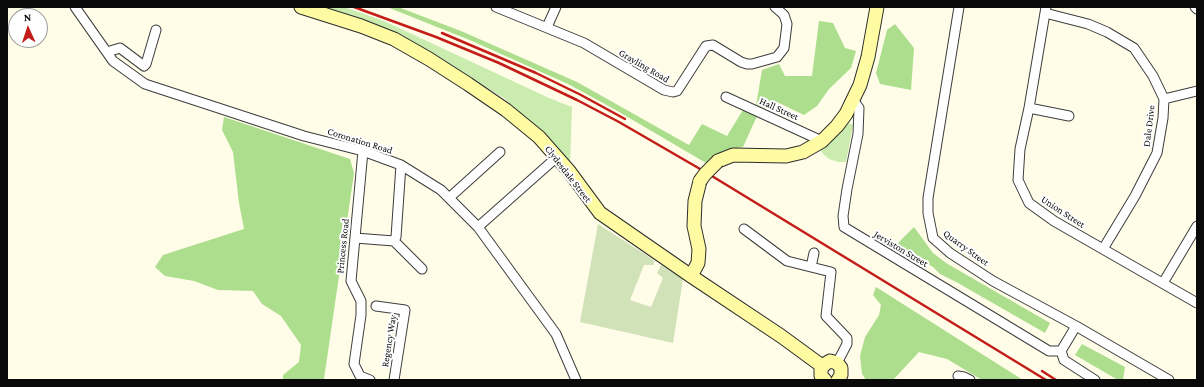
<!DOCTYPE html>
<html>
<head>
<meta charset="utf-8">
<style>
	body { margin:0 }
	#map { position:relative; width:1204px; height:387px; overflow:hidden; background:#fffce8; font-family:"Crimson Pro",serif }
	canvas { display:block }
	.frame { position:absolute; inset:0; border:8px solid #0a0a0a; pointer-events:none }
	.north { position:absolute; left:8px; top:8px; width:40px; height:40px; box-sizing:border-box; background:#fff; border:1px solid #9d9d9d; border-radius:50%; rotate:357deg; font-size:11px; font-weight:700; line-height:16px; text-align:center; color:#0a0a0a }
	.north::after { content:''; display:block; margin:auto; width:14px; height:18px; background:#c41c19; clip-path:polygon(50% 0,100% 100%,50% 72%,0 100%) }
</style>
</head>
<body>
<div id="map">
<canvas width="1204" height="387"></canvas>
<div class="frame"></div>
<div class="north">N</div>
</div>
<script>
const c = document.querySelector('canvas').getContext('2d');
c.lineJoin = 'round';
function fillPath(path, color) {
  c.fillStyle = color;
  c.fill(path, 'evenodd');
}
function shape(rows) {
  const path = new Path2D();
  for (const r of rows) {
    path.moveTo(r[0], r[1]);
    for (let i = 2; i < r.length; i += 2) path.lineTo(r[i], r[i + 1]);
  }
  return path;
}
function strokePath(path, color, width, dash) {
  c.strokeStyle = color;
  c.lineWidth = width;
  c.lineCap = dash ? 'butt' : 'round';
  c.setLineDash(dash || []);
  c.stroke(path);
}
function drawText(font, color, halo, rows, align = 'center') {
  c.font = font + ' "Crimson Pro",serif';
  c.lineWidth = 4;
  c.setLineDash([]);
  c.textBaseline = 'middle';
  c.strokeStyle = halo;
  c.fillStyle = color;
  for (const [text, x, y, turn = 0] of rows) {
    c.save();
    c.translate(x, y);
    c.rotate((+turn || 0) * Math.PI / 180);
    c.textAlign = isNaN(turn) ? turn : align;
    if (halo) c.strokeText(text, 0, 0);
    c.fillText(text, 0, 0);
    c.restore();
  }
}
fillPath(shape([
	[317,7,344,7,384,21,549,98,572,107,570,163,550,140,504,98,410,42],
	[848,123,853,125,846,162,838,162,829,159,823,154,820,149,831,140]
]), '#caecaf');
fillPath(shape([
	[387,7,398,7,461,31,577,82,689,145,702,124,727,136,743,110,757,116,743,147,723,151,714,156,706,163,614,109,568,84,472,41],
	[819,21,833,23,845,48,856,51,851,68,829,89,817,106,804,115,777,102,767,103,764,109,756,106,762,70,779,64,785,76,812,76],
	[895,24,914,48,911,90,880,84,876,73,887,30],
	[224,117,350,159,354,173,324,379,328,380,283,380,283,375,299,362,301,345,281,316,262,304,253,291,218,290,194,281,165,276,155,267,163,255,244,229,239,203,233,152,222,130],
	[914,227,933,253,946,263,1050,323,1045,333,958,283,940,274,933,267,896,245],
	[876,287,1023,380,982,380,947,359,919,352,893,380,866,380,862,374,860,356,865,337,879,315,881,305,873,295],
	[1082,344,1125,367,1123,380,1118,380,1075,355]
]), '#acde8d');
fillPath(shape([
	[598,224,654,260,654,265,644,265,630,300,651,307,663,278,657,273,661,265,683,279,673,343,580,322]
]), '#d1e1b8');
const street = shape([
	[75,7,113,61,145,84,304,136,363,151,401,165,441,190,478,227,556,334,576,380],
	[496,7,584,43,664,90,673,92,677,91,679,88,706,46,713,45,741,62,747,64,752,64,777,57,784,48,787,24,784,15,775,7],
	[959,7,928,198,928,213,933,238,950,253,993,281,1076,326,1169,380],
	[1046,7,1029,108,1020,149,1018,180,1029,203,1054,221,1197,303],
	[1195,7,1197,9],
	[1045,13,1088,24,1107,32,1134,48,1153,76,1164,99,1163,118,1157,153,1135,196,1103,249],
	[547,27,556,7],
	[107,52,120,48,144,66,146,64,156,30],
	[726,97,822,141],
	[1164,99,1197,91],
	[853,100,859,108,858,134,847,189,843,216,844,227,1049,351,1061,351,1064,360,1095,380],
	[1029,108,1069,116],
	[363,151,351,281,361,301,361,315,354,364,360,376,370,380],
	[449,198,500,152],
	[478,227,557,157],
	[744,229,787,261,831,272,826,316,847,338,847,344,837,363],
	[355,238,394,241,396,237,401,165],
	[394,241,422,269],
	[811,267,814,253],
	[1163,283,1197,226],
	[376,306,405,310,394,380],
	[1061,351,1076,326],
	[958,376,964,377,970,380]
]);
const secondary = shape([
	[301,7,361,26,394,39,429,59,468,84,506,110,539,137,569,171,600,213,691,276,781,336,822,366],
	[718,161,733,155,786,156,803,152,822,141,837,126,846,114,860,85,868,57,877,7],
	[691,276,698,263,699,249,694,226,695,201,700,181],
	[825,380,821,376,821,369,825,364,830,361,837,363,841,368,841,375,838,380]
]);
strokePath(street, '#3d3d3d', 11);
strokePath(secondary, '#2c2c2c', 15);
strokePath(street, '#fff', 9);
strokePath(secondary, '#fffba3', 13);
strokePath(shape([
	[354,7,436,37,499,63,577,100,619,122,707,173,1046,380],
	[442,33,536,73,581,95,625,119],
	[1042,371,1056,380]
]), '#c41c19', 2.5);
const secondaryBridge = shape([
	[700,181,705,174,718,161]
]);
strokePath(secondaryBridge, '#2c2c2c', 15, []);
strokePath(secondaryBridge, '#fffba3', 13);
drawText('10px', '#0a0a0a', '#fff', [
	["Grayling Road",644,66,30],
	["Hall Street",779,109,24],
	["Dale Drive",1149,126,-83],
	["Coronation Road",360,141,17],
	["Clydesdale Street",568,174,52],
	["Union Street",1063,212,33],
	["Princess Road",343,246,-84],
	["Quarry Street",966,248,36],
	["Jerviston Street",901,249,31],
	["Regency Way",389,341,-81]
]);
</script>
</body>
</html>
